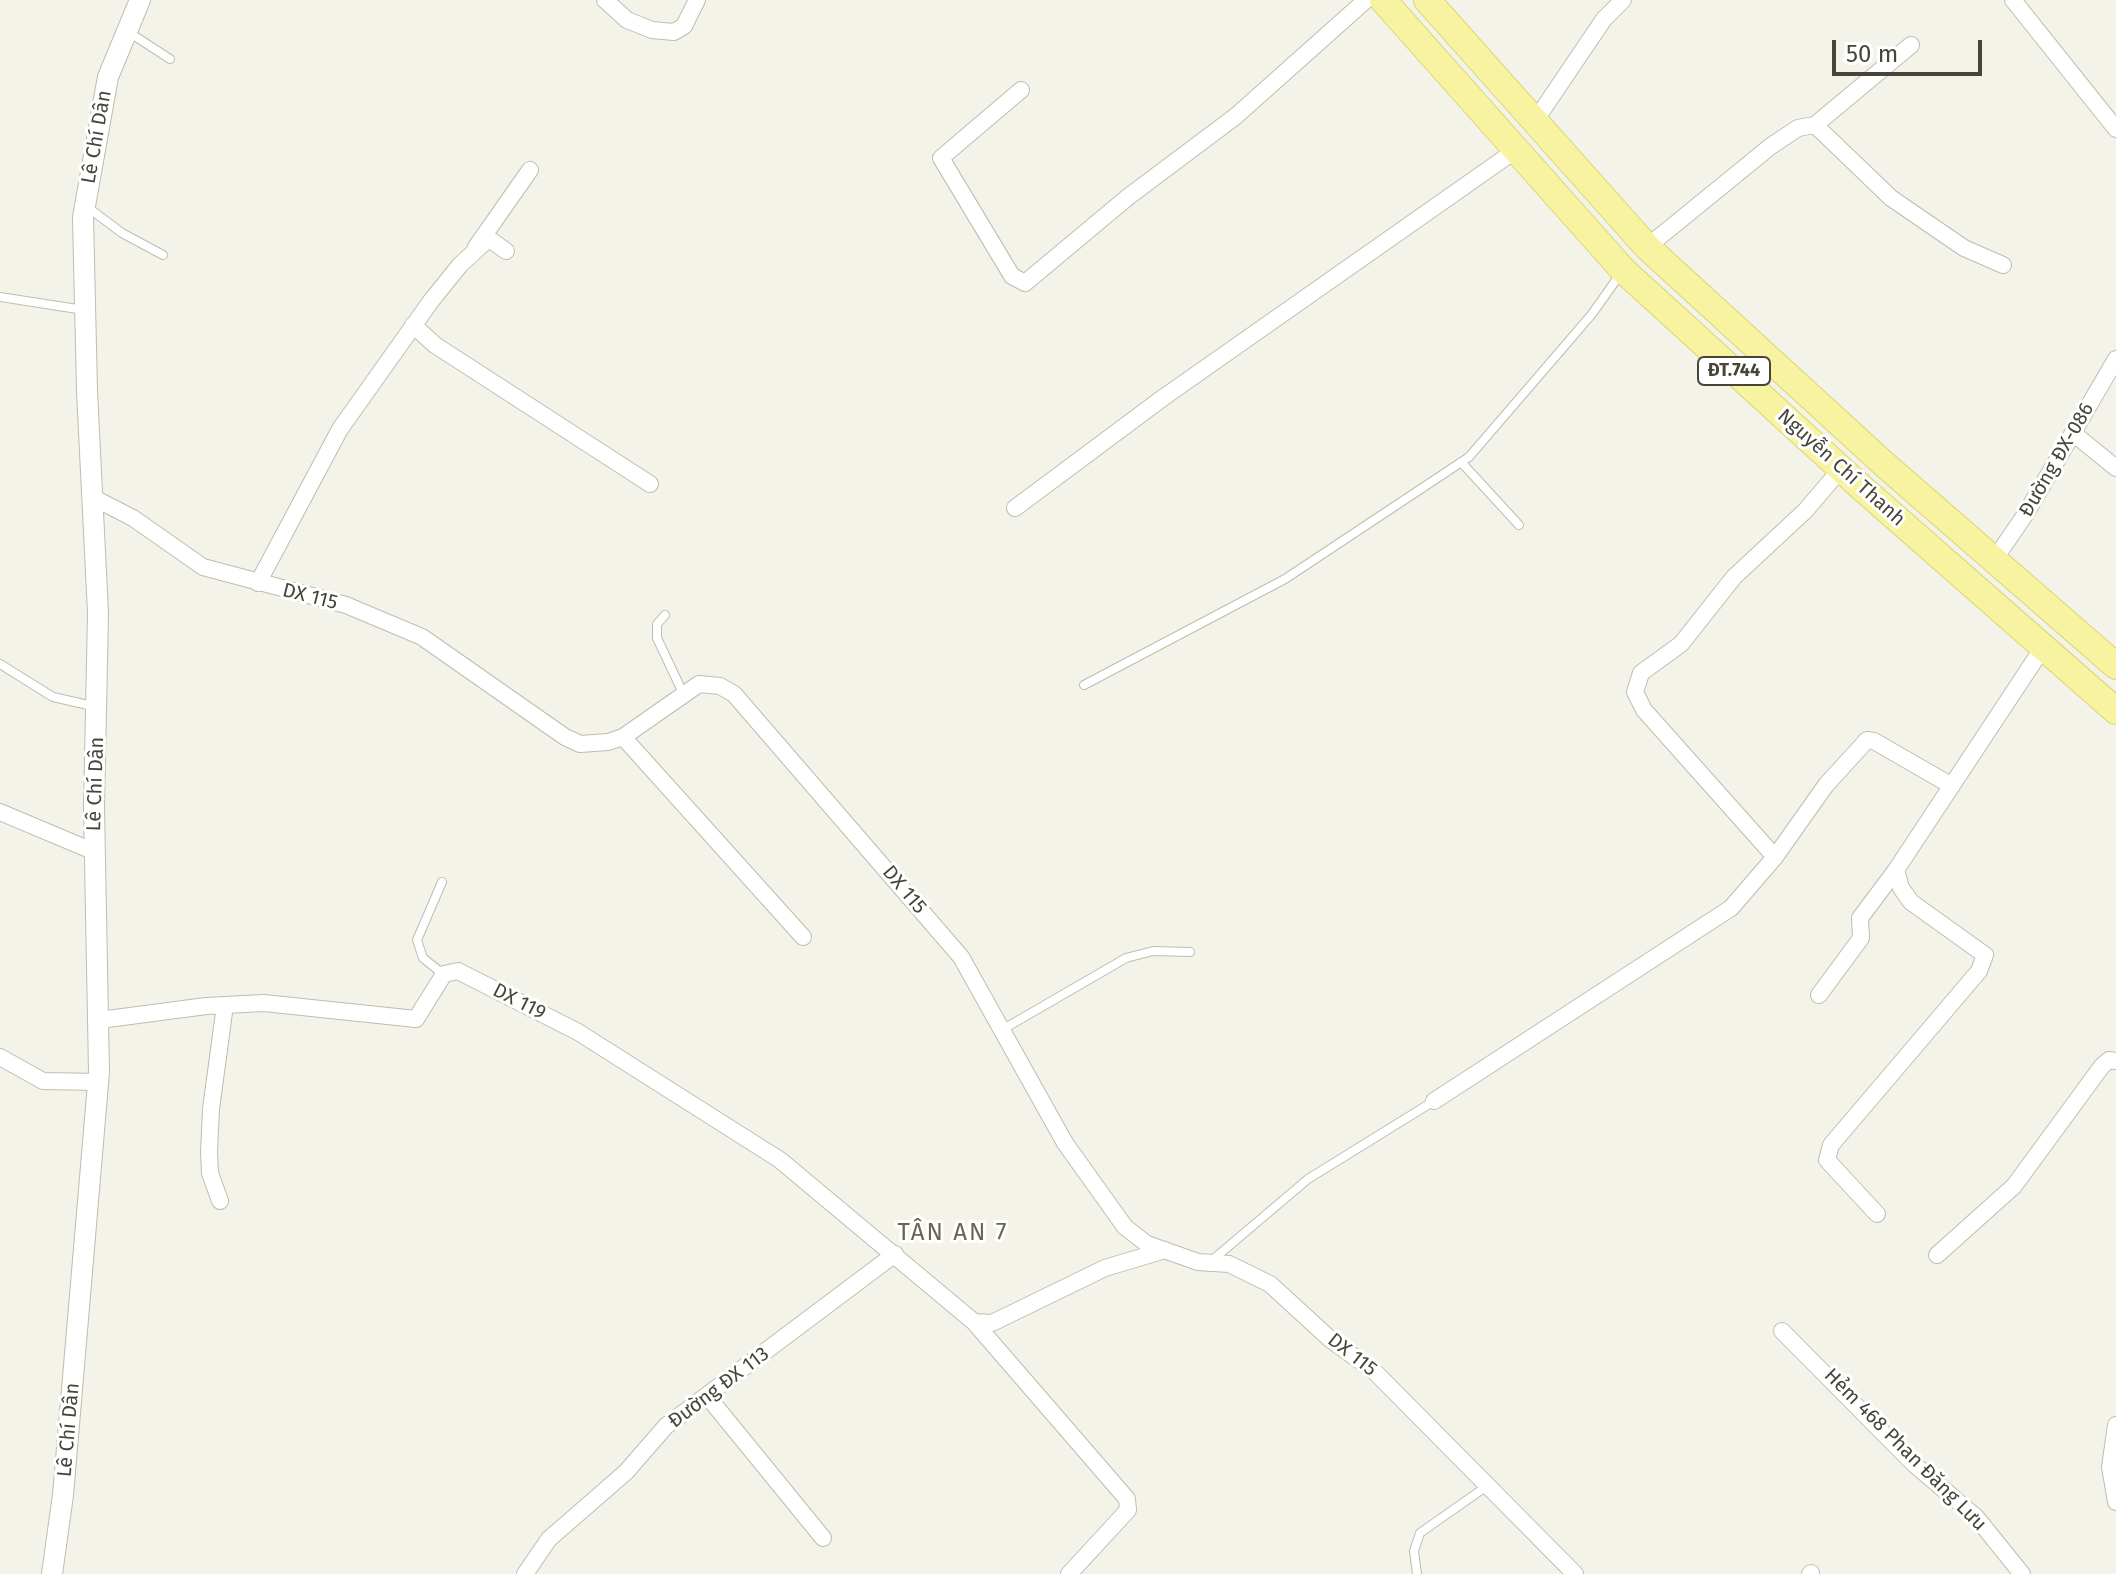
<!DOCTYPE html>
<html>
<head>
<meta charset="utf-8">
<style>
	body { margin:0 }
	#map { position:relative; width:2116px; height:1574px; overflow:hidden; background:#f4f3ea; font-family:"Fira Sans",sans-serif }
	canvas { display:block }
	.scale { position:absolute; left:1832px; top:40px; width:150px; height:36px; box-sizing:border-box; border:4px solid #474538; border-top:0; padding-left:10px; font-size:24px; line-height:28px; white-space:nowrap; color:#474538; -webkit-text-stroke:6px #fff; paint-order:stroke }
</style>
</head>
<body>
<div id="map">
<canvas width="2116" height="1574"></canvas>
<div class="scale">50 m</div>
</div>
<script>
const c = document.querySelector('canvas').getContext('2d');
c.lineJoin = 'round';
function shape(rows) {
  const path = new Path2D();
  for (const r of rows) {
    path.moveTo(r[0], r[1]);
    for (let i = 2; i < r.length; i += 2) path.lineTo(r[i], r[i + 1]);
  }
  return path;
}
function strokePath(path, color, width, dash) {
  c.strokeStyle = color;
  c.lineWidth = width;
  c.lineCap = dash ? 'butt' : 'round';
  c.setLineDash(dash || []);
  c.stroke(path);
}
function drawText(font, color, halo, rows, align = 'center') {
  c.font = font + ' "Fira Sans",sans-serif';
  c.lineWidth = 6;
  c.setLineDash([]);
  c.textBaseline = 'middle';
  c.strokeStyle = halo;
  c.fillStyle = color;
  for (const [text, x, y, turn = 0] of rows) {
    c.save();
    c.translate(x, y);
    c.rotate((+turn || 0) * Math.PI / 180);
    c.textAlign = isNaN(turn) ? turn : align;
    if (halo) c.strokeText(text, 0, 0);
    c.fillText(text, 0, 0);
    c.restore();
  }
}
const service = shape([
	[127,31,170,59],
	[86,206,122,233,163,255],
	[0,297,84,310],
	[1461,462,1519,525],
	[665,615,657,624,657,638,683,693],
	[0,664,53,697,97,707],
	[1084,685,1285,579,1469,457,1592,314,1621,273],
	[442,882,417,940,423,958,443,974],
	[1000,1031,1126,958,1153,951,1190,952],
	[1210,1262,1308,1179,1434,1101],
	[1417,1574,1414,1551,1420,1533,1487,1486]
]);
const minor = shape([
	[605,0,627,20,652,30,674,32,684,26,697,0],
	[2013,0,2116,129],
	[1021,90,941,158,1012,276,1025,283,1128,197,1236,116,1366,0],
	[1535,121,1604,19,1623,0],
	[1815,125,1891,198,1964,248,2003,265],
	[476,247,530,170],
	[1647,247,1771,146,1798,128,1815,125,1911,45],
	[413,325,435,345,650,484],
	[2073,433,2116,468],
	[94,498,133,518,203,567,346,605,422,637,565,737,580,744,608,742,623,737,699,684,720,686,734,694,961,957,1065,1143,1125,1227,1147,1244,1198,1262,1229,1264,1270,1284,1331,1340,1374,1371,1575,1574],
	[1015,508,1164,397,1516,150],
	[1994,560,2025,515,2116,359],
	[258,583,340,429,431,301,460,265,486,241,492,241,506,251],
	[623,737,803,937],
	[0,812,95,852],
	[1775,857,1644,710,1635,692,1641,673,1681,644,1734,577,1805,511,1841,469],
	[1819,995,1861,938,1860,918,1896,870],
	[100,1020,206,1006,264,1003,416,1019,444,974,458,971,578,1032,780,1160,974,1322,992,1323,1105,1268,1165,1250],
	[0,1057,43,1081,98,1082],
	[1434,1101,1731,908,1775,857,1826,785,1867,740,1874,741,1952,786],
	[220,1201,210,1173,209,1152,211,1109,225,1005],
	[1877,1214,1827,1160,1831,1145,1979,971,1985,955,1911,902,1901,888,1896,870,2044,646],
	[1937,1255,2014,1186,2102,1066,2109,1060,2116,1061],
	[974,1322,1127,1499,1128,1510,1069,1574],
	[1782,1331,1915,1465,1976,1517,2022,1574],
	[708,1397,823,1538],
	[2116,1425,2110,1467,2116,1502],
	[525,1574,549,1539,626,1472,666,1426,895,1254],
	[1810,1574,1811,1573]
]);
const tertiary = shape([
	[52,1574,63,1495,99,1072,94,807,98,613,87,391,83,217,108,77,140,0]
]);
const primary = shape([
	[1383,0,1623,270,1862,488,2116,711],
	[1427,0,1647,247,1884,464,2116,666]
]);
strokePath(service, '#bfbdad', 10);
strokePath(minor, '#bfbdad', 18);
strokePath(tertiary, '#bfbdad', 22);
strokePath(primary, '#dbd570', 28);
strokePath(service, '#fff', 8);
strokePath(minor, '#fff', 16);
strokePath(tertiary, '#fff', 20);
strokePath(primary, '#f7f3a0', 26);
for (const [x, y, w] of [
	[1734,371,72]
]) {
  const box = new Path2D();
  box.roundRect(x - w / 2, y - 14, w, 28, 6);
  c.fillStyle = '#fff';
  c.fill(box);
  strokePath(box, '#474538', 2);
}
drawText('bold 18px', '#474538', null, [
	["ĐT.744",1734,371]
]);
drawText('20px', '#474538', '#fff', [
	["Lê Chí Dân",97,137,-80],
	["Đường ĐX-086",2057,460,-60],
	["Nguyễn Chí Thanh",1841,468,42],
	["DX 115",310,597,14],
	["Lê Chí Dân",96,784,-88],
	["DX 115",904,890,50],
	["DX 119",519,1002,27],
	["DX 115",1352,1355,38],
	["Đường ĐX 113",719,1388,-37],
	["Lê Chí Dân",69,1430,-85],
	["Hẻm 468 Phan Đăng Lưu",1905,1450,45]
]);
c.letterSpacing = '2px';
drawText('24px', '#696550', '#fff', [
	["TÂN AN 7",953,1233]
]);
c.letterSpacing = '0px';
</script>
</body>
</html>
